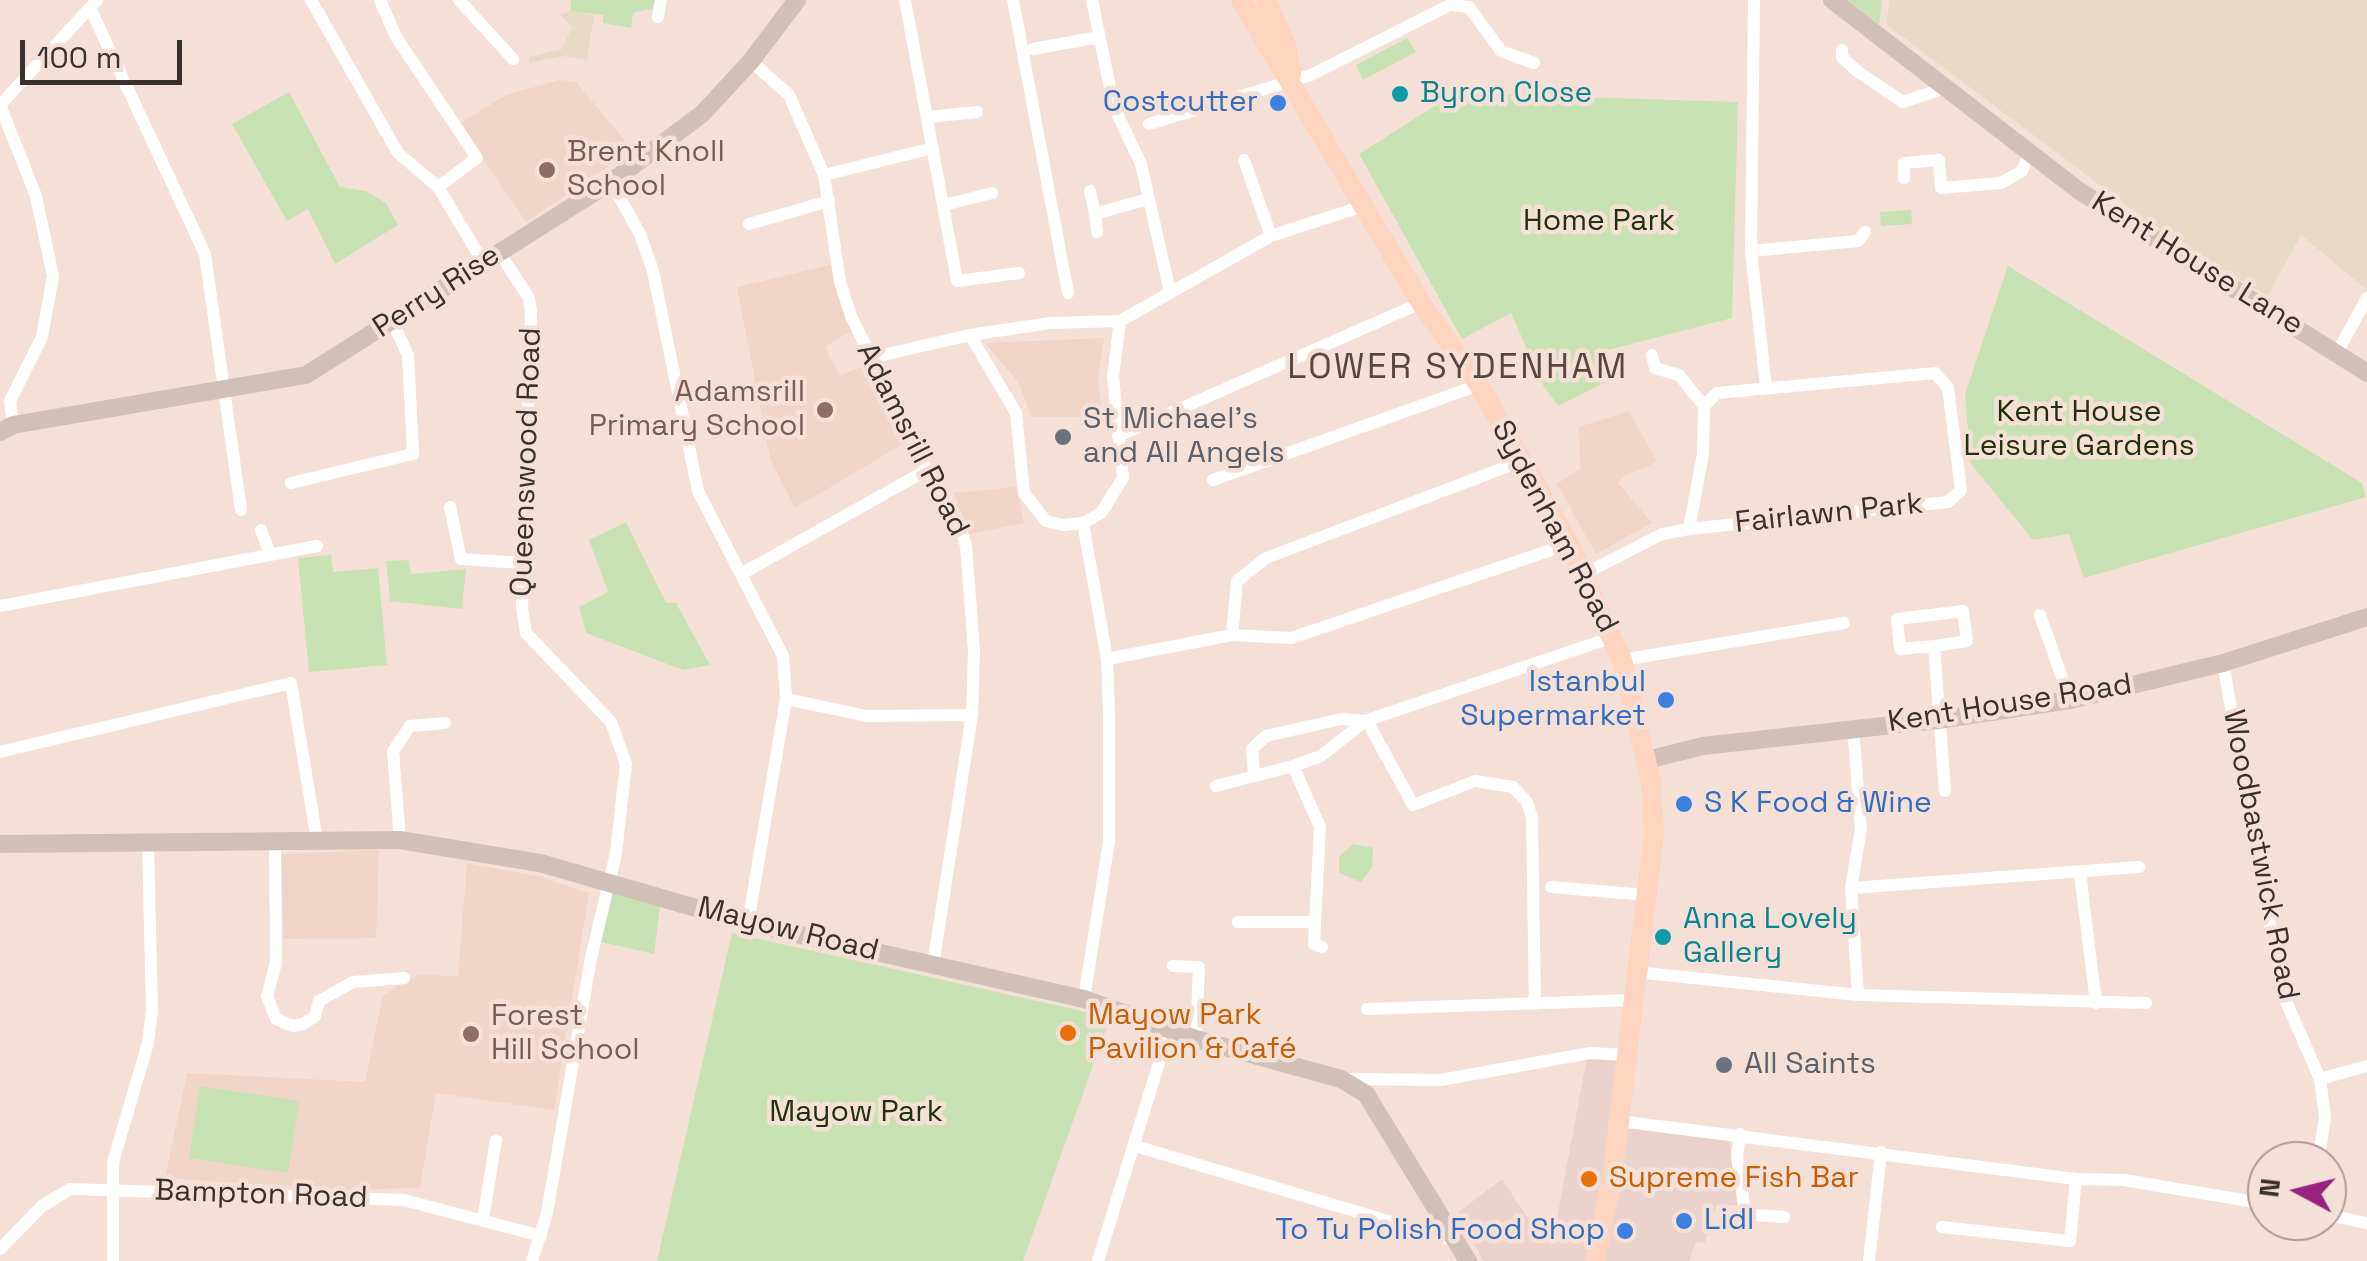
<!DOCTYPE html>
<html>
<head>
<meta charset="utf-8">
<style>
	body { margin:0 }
	#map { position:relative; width:2367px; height:1261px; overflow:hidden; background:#f4e0d7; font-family:"Space Grotesk",sans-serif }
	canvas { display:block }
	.north { position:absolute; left:2247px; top:1141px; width:100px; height:100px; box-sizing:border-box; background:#f4e0d7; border:2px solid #a99a93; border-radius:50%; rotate:277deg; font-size:28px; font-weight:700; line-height:40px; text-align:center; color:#39312d }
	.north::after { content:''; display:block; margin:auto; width:35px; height:45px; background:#992480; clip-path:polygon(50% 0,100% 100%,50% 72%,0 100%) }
	.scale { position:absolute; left:20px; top:40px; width:162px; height:45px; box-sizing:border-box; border:5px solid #39312d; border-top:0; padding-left:12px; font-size:30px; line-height:35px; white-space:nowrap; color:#39312d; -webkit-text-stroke:8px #f4e0d7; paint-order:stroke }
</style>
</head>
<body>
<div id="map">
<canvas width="2367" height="1261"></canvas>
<div class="north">N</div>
<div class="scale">100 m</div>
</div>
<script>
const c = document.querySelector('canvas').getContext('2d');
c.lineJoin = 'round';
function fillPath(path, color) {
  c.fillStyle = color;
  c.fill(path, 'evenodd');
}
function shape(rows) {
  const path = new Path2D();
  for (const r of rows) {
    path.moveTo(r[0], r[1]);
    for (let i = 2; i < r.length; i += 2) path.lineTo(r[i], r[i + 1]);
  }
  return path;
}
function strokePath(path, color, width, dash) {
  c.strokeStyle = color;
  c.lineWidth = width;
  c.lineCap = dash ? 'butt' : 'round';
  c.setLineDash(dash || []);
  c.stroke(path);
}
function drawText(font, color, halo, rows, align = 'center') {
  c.font = font + ' "Space Grotesk",sans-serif';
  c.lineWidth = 9;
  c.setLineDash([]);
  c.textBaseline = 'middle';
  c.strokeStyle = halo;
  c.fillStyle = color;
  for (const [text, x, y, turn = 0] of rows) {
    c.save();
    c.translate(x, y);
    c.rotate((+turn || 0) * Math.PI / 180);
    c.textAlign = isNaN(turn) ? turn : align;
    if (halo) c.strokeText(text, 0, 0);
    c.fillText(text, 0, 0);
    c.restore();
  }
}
fillPath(shape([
	[1587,1057,1622,1058,1617,1125,1729,1138,1739,1206,1717,1204,1705,1243,1696,1242,1689,1261,1484,1261,1456,1214,1502,1179,1527,1217,1556,1224]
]), '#ead2cc');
fillPath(shape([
	[1889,0,2367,0,2367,290,2301,235,2268,296,2181,246,1887,25],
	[569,11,594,15,587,60,562,56,529,63,529,57,562,49,572,27,560,15]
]), '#e6dac6');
fillPath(shape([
	[560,80,576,82,633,150,526,222,459,124,506,95],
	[834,264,852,330,825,347,840,376,869,363,903,444,795,508,770,459,737,287],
	[1104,338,1098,379,1103,417,1031,417,1019,383,985,343],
	[1629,411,1657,462,1626,475,1618,483,1652,523,1596,554,1557,484,1580,468,1579,427],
	[1016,487,1024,523,969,534,954,493],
	[379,850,376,938,284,939,281,854],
	[467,863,541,877,589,893,554,1110,436,1093,420,1188,338,1190,165,1178,187,1073,365,1082,383,995,420,975,458,976]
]), '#efd5c7');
fillPath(shape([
	[571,0,657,0,655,8,633,13,631,28,603,23,603,15,570,11],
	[1847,0,1882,0,1879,25],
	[1407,38,1416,52,1363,80,1356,65],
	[289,92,340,187,365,191,386,203,398,225,335,264,308,209,287,221,232,124],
	[1455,93,1738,102,1732,318,1604,351,1614,378,1558,406,1543,385,1511,313,1462,339,1359,154],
	[1911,210,1912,224,1881,226,1880,212],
	[2008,266,2362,483,2366,497,2084,578,2069,534,2033,540,1971,464,1965,395],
	[626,522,666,603,676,603,710,665,683,670,586,633,579,607,608,592,589,540],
	[331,555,333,572,378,568,387,665,309,672,298,558],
	[409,560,411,574,466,569,462,609,390,601,386,561],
	[1353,844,1373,848,1372,867,1361,882,1339,873,1339,857],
	[612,892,660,907,654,954,601,942],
	[732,933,1082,1011,1109,1021,1023,1261,657,1261],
	[200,1086,299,1101,288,1173,189,1158]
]), '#c8e1b4');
strokePath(shape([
	[311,0,398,153,438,187,483,262],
	[380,0,396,37,477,158,438,187],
	[459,0,513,59],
	[905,0,957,281,1019,273],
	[1013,0,1068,293],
	[1092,0,1114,107,1141,164,1170,292],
	[1754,0,1751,251,1766,387],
	[91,10,205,254,241,510],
	[658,17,661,0],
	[1033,49,1099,37],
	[1842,50,1842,57,1857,71,1903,102,1942,89],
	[751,61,789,95,824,175,840,282,851,316,927,470,959,523,966,546,974,651,972,715,933,965],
	[0,105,36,196,53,276,42,337,10,401,13,425],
	[0,105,97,0],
	[929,117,977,112],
	[1149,124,1311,75,1450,5,1469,7,1501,51,1534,63],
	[1244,160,1271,236],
	[824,175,933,148],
	[1904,178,1904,163,1939,160,1941,188,2001,183,2022,171,2029,154],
	[611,182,640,234,653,271,698,491,783,656,786,699,748,923],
	[1090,191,1095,214,1148,199],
	[944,205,992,193],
	[1095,214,1097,232],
	[749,224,829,201],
	[1751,251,1858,241,1865,232],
	[499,252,529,298,531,312,522,609,526,633,611,722,626,764,616,853,591,958,547,1213,532,1261],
	[970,335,1016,413,1024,493,1046,521,1063,525,1083,523,1101,513,1123,478,1113,376,1120,321],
	[2338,351,2367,298],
	[1652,355,1655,368,1679,375,1704,406],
	[870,358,970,335,1050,323,1120,321,1271,236,1363,206],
	[1935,373,1948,388,1961,490,1948,502,1689,529,1703,454,1704,406,1717,393,1935,373],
	[1118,436,1421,303],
	[1213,480,1479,385],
	[291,483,413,454,408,355,392,321],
	[450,507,461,559,523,563],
	[1083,523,1107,659,1109,714,1109,841,1084,999],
	[261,530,270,554],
	[743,573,927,470],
	[1584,574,1662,534,1689,529],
	[0,606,317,546],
	[2040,615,2070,700],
	[1232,635,1291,638,1569,544],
	[1934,646,1900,649,1897,619,1963,611,1967,641,1934,646,1945,791],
	[1107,659,1232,635,1237,581,1266,558,1522,461],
	[1622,660,1844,623],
	[2223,663,2282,992,2320,1079,2325,1118,2318,1161],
	[786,699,867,716,972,715],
	[1365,721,1613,637],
	[1367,721,1413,805,1475,781,1513,787,1527,802,1532,818,1535,1004],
	[1853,727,1861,828,1851,888,1858,995],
	[0,752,291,683,317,840],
	[1293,766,1320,827,1314,944,1322,947],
	[1216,786,1293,766,1321,756,1365,721,1341,719,1266,736,1252,749,1254,775],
	[400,840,393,751,410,726,445,723],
	[275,841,276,963,267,996,276,1019,293,1026,303,1024,315,1016,319,1001,353,982,404,978],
	[2080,873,2096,1003],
	[1551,887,1645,895],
	[1851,888,2139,867],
	[1238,922,1315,922],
	[1173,966,1199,967,1196,1039],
	[1635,972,1858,995,2146,1003],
	[1367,1009,1632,1000],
	[1346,1079,1441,1080,1590,1053,1626,1055],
	[2320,1079,2367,1066],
	[1619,1121,2076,1179,2124,1180,2267,1204],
	[1740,1134,1737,1157,1744,1206,1754,1215,1784,1217],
	[1135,1146,1452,1240],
	[2327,1215,2367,1223],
	[483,1220,496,1140],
	[1942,1227,2070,1241,2076,1179],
	[0,1249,42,1206,70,1189,404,1200,541,1236],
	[113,1261,113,1162,148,1043,152,1010,148,842],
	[1098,1261,1169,1030],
	[1869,1261,1881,1152]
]), '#fff', 12);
strokePath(shape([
	[1832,0,2078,190,2367,373],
	[0,432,13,425,306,375,611,182,702,114,751,61,797,0],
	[1647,760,1703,746,1938,720,2070,700,2223,663,2367,617],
	[0,844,400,840,540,863,748,923,1084,999,1196,1039,1341,1079,1366,1094,1468,1261]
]), '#d1c0b7', 18);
strokePath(shape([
	[1241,0,1421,303,1479,385,1569,544,1622,660,1651,782,1654,834,1612,1179,1595,1261],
	[1266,0,1286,45,1291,74]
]), '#fed4c1', 20);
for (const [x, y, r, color] of [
	[1400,94,10,"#0f9aa8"],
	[1278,103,10,"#3f7fe0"],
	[547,170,10,"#8d6e63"],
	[825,410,10,"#8d6e63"],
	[1063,437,10,"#6b7280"],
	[1666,700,10,"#3f7fe0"],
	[1684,804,10,"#3f7fe0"],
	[1663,937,10,"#0f9aa8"],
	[1068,1033,10,"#e8710a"],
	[471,1034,10,"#8d6e63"],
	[1724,1065,10,"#6b7280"],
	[1589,1179,10,"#e8710a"],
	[1684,1221,10,"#3f7fe0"],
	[1625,1231,10,"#3f7fe0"]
]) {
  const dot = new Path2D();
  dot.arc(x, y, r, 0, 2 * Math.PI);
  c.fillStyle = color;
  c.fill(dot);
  strokePath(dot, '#f4e0d7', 4);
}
drawText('30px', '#0d838f', '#f4e0d7', [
	["Byron Close",1420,94],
	["Anna Lovely",1683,920],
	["Gallery",1683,954]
], 'left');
drawText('30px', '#366cbe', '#f4e0d7', [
	["Costcutter",1258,103],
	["Istanbul",1646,683],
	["Supermarket",1646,717],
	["S K Food & Wine",1704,804,"left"],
	["Lidl",1704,1221,"left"],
	["To Tu Polish Food Shop",1605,1231]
], 'right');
drawText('30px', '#785e54', '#f4e0d7', [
	["Brent Knoll",567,153],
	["School",567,187],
	["Adamsrill",805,393,"right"],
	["Primary School",805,427,"right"],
	["Forest",491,1017],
	["Hill School",491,1051]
], 'left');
drawText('30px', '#20330d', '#f4e0d7', [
	["Home Park",1599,222],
	["Kent House",2079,413],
	["Leisure Gardens",2079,447],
	["Mayow Park",856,1113]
]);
drawText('30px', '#39312d', '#f4e0d7', [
	["Kent House Lane",2197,264,32],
	["Perry Rise",437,292,-33],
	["Adamsrill Road",912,440,63],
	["Queenswood Road",527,462,-88],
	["Fairlawn Park",1829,514,-6],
	["Sydenham Road",1554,527,62],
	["Kent House Road",2010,704,-9],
	["Woodbastwick Road",2260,855,79],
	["Mayow Road",788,930,14],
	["Bampton Road",261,1195,2]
]);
drawText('30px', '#5b616d', '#f4e0d7', [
	["St Michael's",1083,420],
	["and All Angels",1083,454],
	["All Saints",1744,1065]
], 'left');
drawText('30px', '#c56008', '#f4e0d7', [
	["Mayow Park",1088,1016],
	["Pavilion & Café",1088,1050],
	["Supreme Fish Bar",1609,1179]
], 'left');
c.letterSpacing = '2.5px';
drawText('35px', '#58473f', '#f4e0d7', [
	["LOWER SYDENHAM",1458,369]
]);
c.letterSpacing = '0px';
</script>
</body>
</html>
